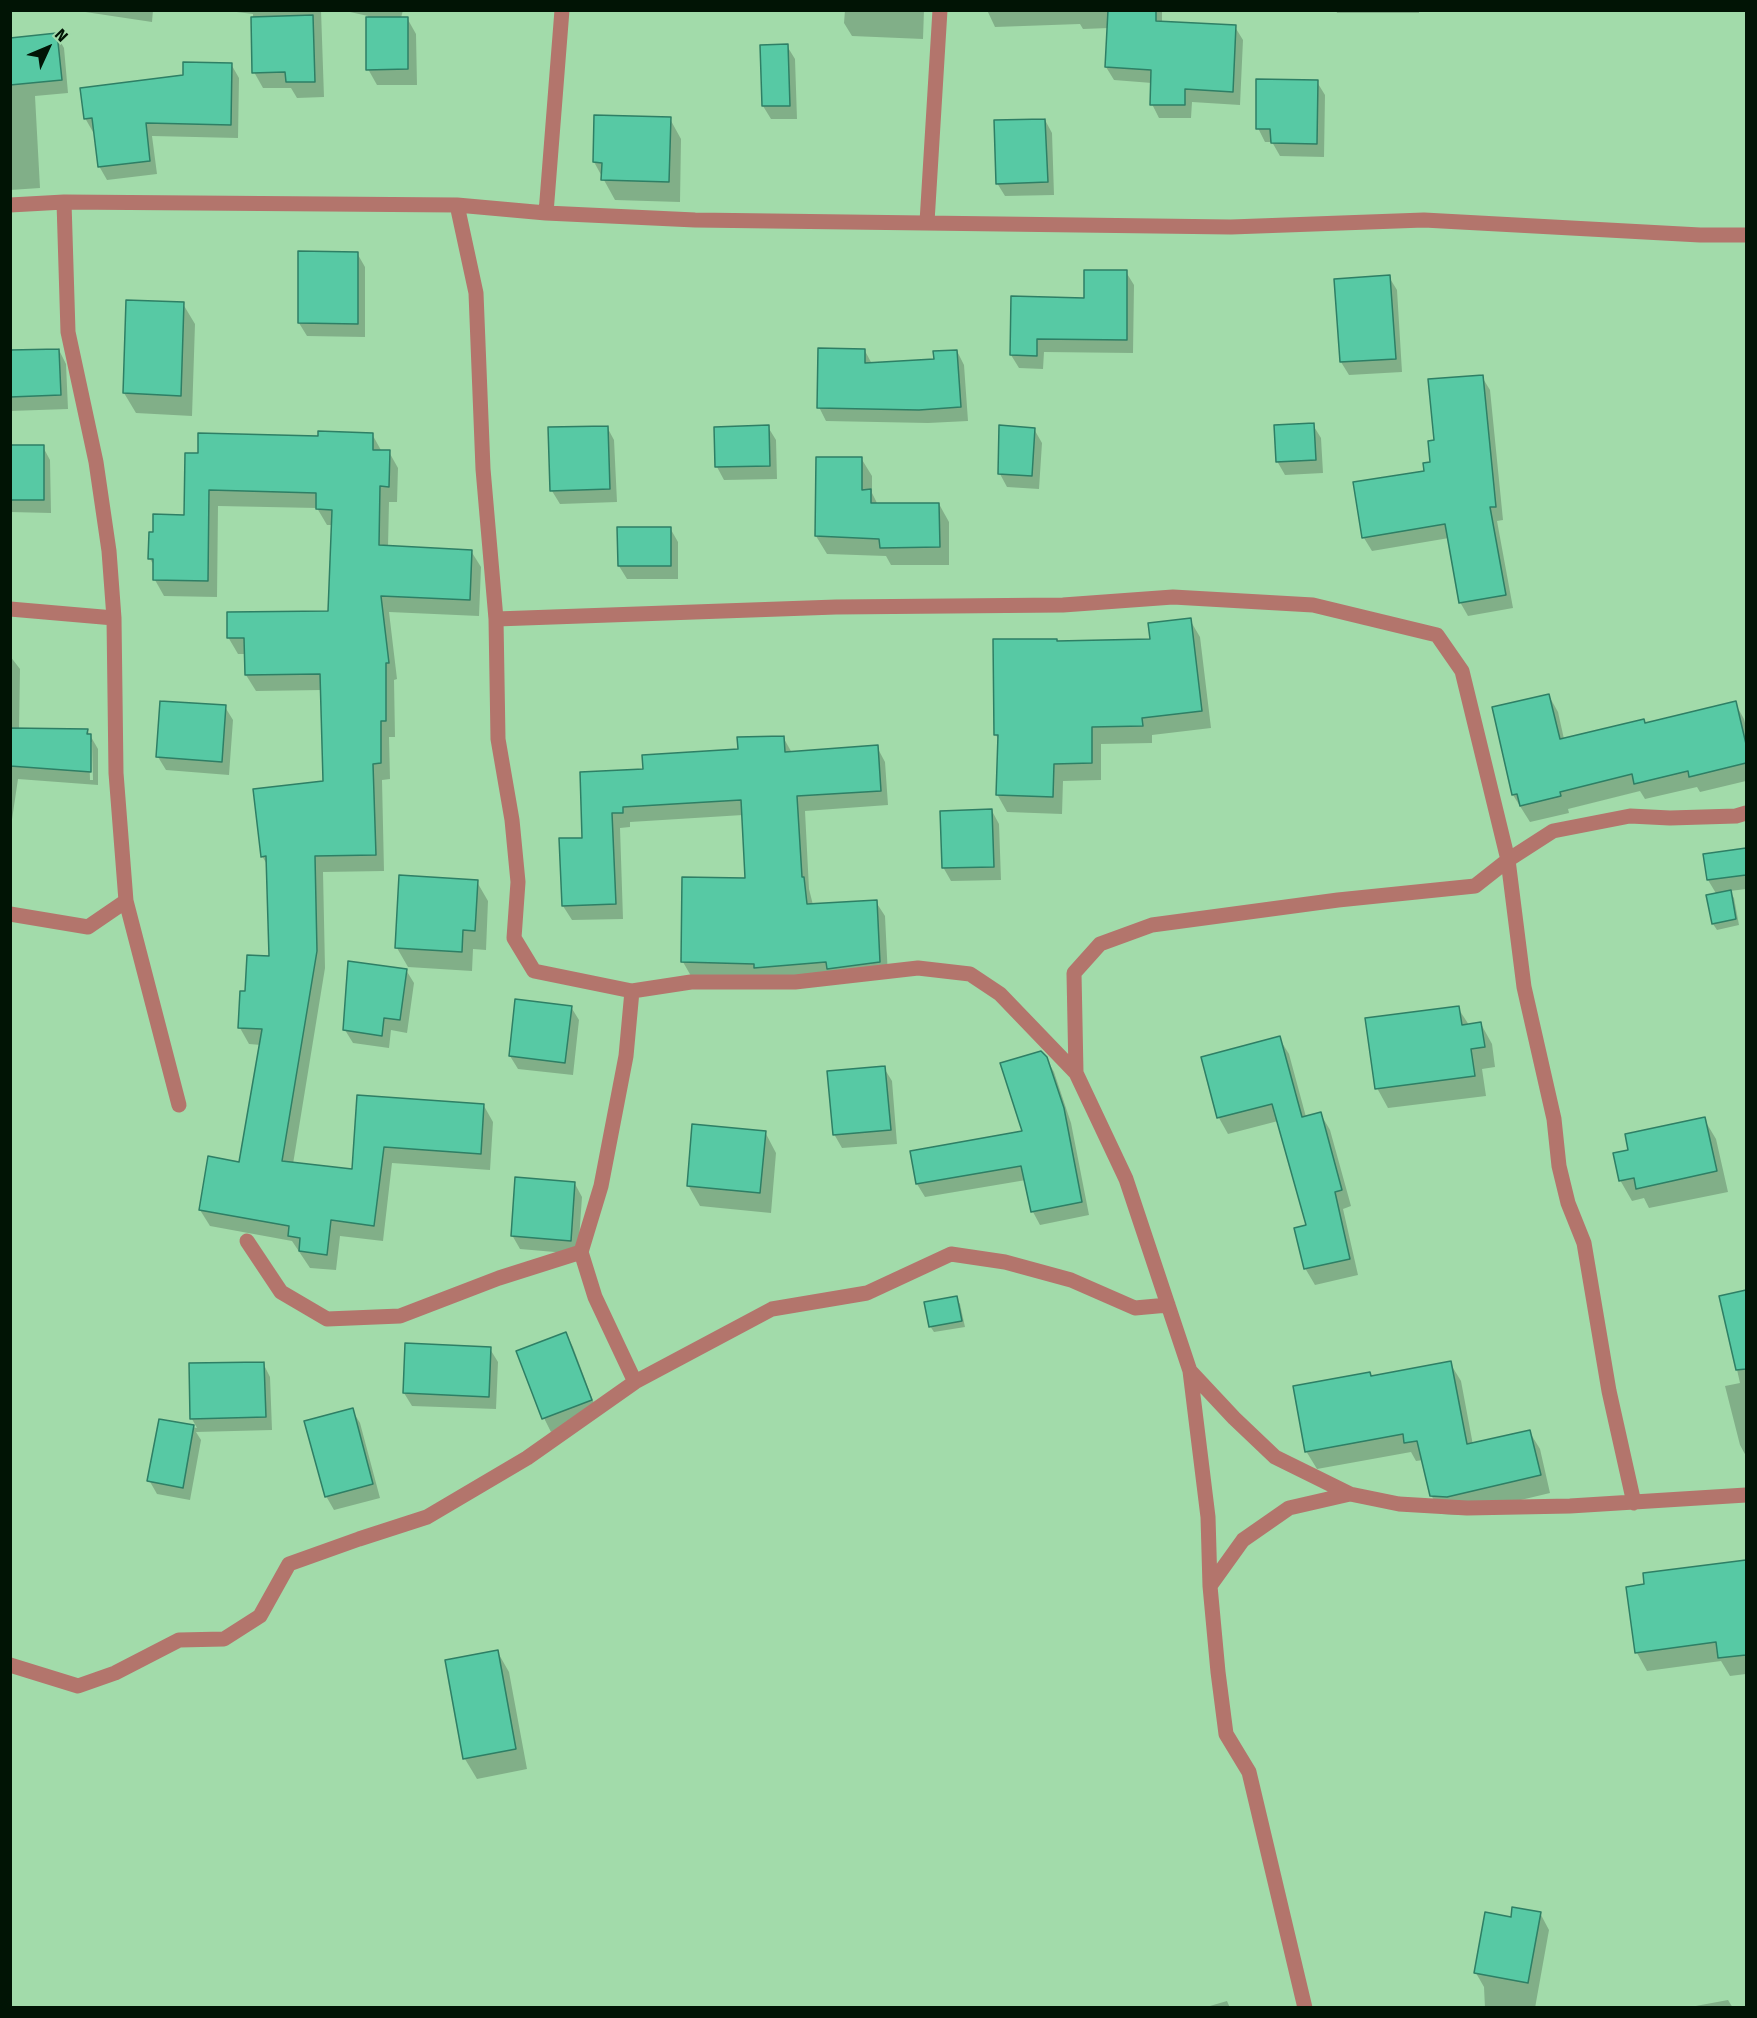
<!DOCTYPE html>
<html>
<head>
<meta charset="utf-8">
<style>
	body { margin:0 }
	#map { position:relative; width:1757px; height:2018px; overflow:hidden; background:#a2dbaa; font-family:"Fira Sans",sans-serif }
	canvas { display:block }
	.frame { position:absolute; inset:0; border:12px solid #011405; pointer-events:none }
	.north { position:absolute; left:18px; top:18px; width:60px; height:60px; -webkit-text-stroke:4px #a2dbaa; paint-order:stroke; rotate:46deg; font-size:16px; font-weight:700; line-height:24px; text-align:center; color:#011405 }
	.north::after { content:''; display:block; margin:auto; width:21px; height:27px; background:#011405; clip-path:polygon(50% 0,100% 100%,50% 72%,0 100%) }
</style>
</head>
<body>
<div id="map">
<canvas width="1757" height="2018"></canvas>
<div class="frame"></div>
<div class="north">N</div>
</div>
<script>
const c = document.querySelector('canvas').getContext('2d');
c.lineJoin = 'round';
function fillPath(path, color) {
  c.fillStyle = color;
  c.fill(path, 'evenodd');
}
function shape(rows) {
  const path = new Path2D();
  for (const r of rows) {
    path.moveTo(r[0], r[1]);
    for (let i = 2; i < r.length; i += 2) path.lineTo(r[i], r[i + 1]);
  }
  return path;
}
function strokePath(path, color, width, dash) {
  c.strokeStyle = color;
  c.lineWidth = width;
  c.lineCap = dash ? 'butt' : 'round';
  c.setLineDash(dash || []);
  c.stroke(path);
}
fillPath(shape([
	[72,10,153,10,152,22],
	[220,10,321,10,324,97,297,98,291,88,263,88,254,72,253,14],
	[341,10,403,10,401,18,407,18,416,34,417,85,377,85,368,69,368,16],
	[845,10,924,10,923,39,852,36,844,23],
	[987,10,1162,10,1162,22,1235,27,1243,40,1240,105,1192,102,1191,118,1159,118,1152,104,1152,83,1114,80,1106,67,1109,28,1083,29,1080,24,995,27],
	[1336,10,1419,10,1419,13,1337,13],
	[56,34,64,48,68,93,35,96,40,188,10,190,10,39],
	[787,46,795,59,797,119,771,119,763,106],
	[231,64,239,78,238,138,152,136,157,174,107,180,99,166,95,131,93,132,85,118,185,77],
	[1317,82,1325,95,1324,157,1280,156,1272,142,1265,142,1258,128],
	[670,119,681,139,680,202,615,200,594,162],
	[1045,120,1052,133,1054,195,1005,196,997,183],
	[357,253,365,267,365,337,307,336,299,323],
	[1126,272,1134,285,1133,353,1044,352,1043,369,1019,368,1011,355],
	[1389,277,1397,290,1402,372,1349,375,1341,362],
	[183,304,195,324,192,416,136,413,124,393],
	[59,350,66,364,68,409,10,411,10,352],
	[865,351,872,364,935,360,957,351,964,365,968,421,928,423,826,421,819,407],
	[1482,377,1490,390,1503,520,1497,521,1513,608,1468,616,1460,602,1449,538,1372,551,1364,538,1426,472],
	[1313,425,1321,438,1323,473,1285,475,1277,461],
	[607,427,614,440,617,502,560,504,552,491],
	[768,427,776,440,777,479,724,480,717,467],
	[1034,429,1042,443,1039,489,1007,487,1000,474],
	[372,434,382,452,389,452,398,468,397,502,389,502,388,547,471,551,481,567,479,616,389,612,397,679,394,680,395,737,389,737,390,779,382,780,384,871,323,872,325,968,293,1164,353,1171,358,1096,484,1106,493,1122,490,1170,392,1163,383,1241,340,1236,336,1270,310,1268,292,1241,210,1226,200,1210,241,1163,261,1045,249,1044,240,1028,247,993,270,957,268,866,262,856,324,782,322,690,256,691,246,675,246,654,238,654,228,637,330,612,333,525,327,525,317,508,218,506,217,597,164,596,155,580,155,567,150,559,150,534,185,516,186,455,319,438],
	[10,447,43,447,50,460,51,513,10,512],
	[861,458,872,476,872,493,878,505,939,504,949,522,949,565,891,565,886,556,827,554,816,536],
	[670,528,678,542,678,579,627,579,619,566],
	[1190,620,1200,637,1211,728,1152,735,1152,743,1101,744,1101,780,1063,781,1062,814,1007,812,997,794,999,741,996,735,1152,640],
	[10,656,20,669,19,729,87,730,98,749,98,785,18,779,10,833],
	[89,742,92,742,93,780,90,780],
	[1549,696,1558,712,1564,739,1645,724,1735,703,1744,719,1746,727,1746,781,1700,792,1697,787,1645,799,1640,791,1568,809,1569,813,1530,822,1513,795],
	[225,707,233,720,229,775,166,770,158,757],
	[783,737,792,753,877,747,885,762,888,805,805,811,809,889,813,905,876,902,885,916,888,977,691,976,683,962,747,880,743,815,630,822,630,827,620,828,623,919,572,920,563,906,584,839,645,771,739,750],
	[992,811,999,824,1001,880,951,881,943,867],
	[1746,850,1746,889,1730,891,1734,898,1739,925,1717,930,1713,924,1717,895,1708,880,1705,856],
	[477,882,488,901,486,950,473,949,472,971,408,967,397,948],
	[406,970,414,983,407,1033,391,1030,389,1048,353,1043,345,1030],
	[571,1007,579,1020,573,1075,518,1069,510,1056],
	[1458,1008,1469,1025,1481,1024,1492,1044,1495,1067,1482,1069,1486,1096,1388,1108,1377,1088],
	[1279,1038,1289,1054,1306,1117,1320,1113,1330,1130,1351,1206,1343,1209,1358,1275,1315,1285,1305,1268,1308,1226,1278,1121,1228,1134,1219,1118,1203,1058],
	[1046,1058,1054,1072,1071,1123,1089,1215,1040,1225,1033,1212,1026,1180,925,1197,917,1184,912,1152,1024,1132],
	[884,1068,892,1081,897,1144,842,1148,834,1134],
	[1704,1119,1716,1139,1728,1192,1649,1208,1644,1198,1632,1201,1620,1180,1630,1151],
	[765,1132,776,1153,771,1213,700,1206,688,1185],
	[575,1184,582,1197,578,1254,520,1249,512,1235],
	[1746,1292,1746,1456,1740,1445,1725,1386,1740,1383,1721,1298],
	[956,1298,960,1304,965,1327,934,1332,930,1326],
	[566,1333,573,1347,598,1414,551,1432,544,1418,518,1351],
	[490,1349,498,1362,496,1409,412,1406,404,1393],
	[263,1363,270,1377,272,1430,196,1432,201,1440,190,1500,157,1494,149,1480,160,1421,197,1428,192,1419],
	[1450,1363,1461,1381,1473,1445,1529,1431,1540,1449,1550,1493,1458,1515,1442,1514,1431,1495,1423,1460,1416,1461,1411,1452,1317,1469,1306,1451,1371,1377],
	[352,1410,360,1423,380,1498,334,1510,326,1496],
	[1746,1561,1746,1674,1730,1676,1721,1661,1647,1671,1637,1653,1627,1588,1646,1585,1644,1574],
	[497,1651,509,1672,527,1769,477,1779,465,1759],
	[1540,1913,1549,1930,1535,2008,1485,2008,1484,1987,1476,1973,1512,1919],
	[1728,2000,1733,2008,1685,2008],
	[1227,2001,1230,2008,1203,2008]
]), '#0003');
const building = shape([
	[1108,10,1156,10,1156,21,1236,25,1233,92,1185,89,1185,105,1150,105,1151,70,1105,67,1108,10],
	[313,15,315,82,286,82,285,72,252,73,251,17,313,15],
	[366,17,408,17,408,69,366,70,366,17],
	[57,33,62,80,10,85,10,38,57,33],
	[788,44,790,106,762,106,760,45,788,44],
	[183,62,232,63,231,125,146,123,150,161,98,167,92,118,84,119,80,88,183,75,183,62],
	[1256,79,1318,80,1317,144,1271,143,1270,129,1256,129,1256,79],
	[594,115,671,117,669,182,601,180,602,163,593,162,594,115],
	[1045,119,1048,182,996,184,994,120,1045,119],
	[298,251,358,252,358,324,298,323,298,251],
	[1084,270,1127,270,1127,340,1037,339,1037,356,1010,355,1011,296,1084,298,1084,270],
	[1390,275,1396,359,1340,362,1334,279,1390,275],
	[126,300,184,302,181,396,123,393,126,300],
	[818,348,865,349,865,363,934,359,933,351,957,350,961,407,919,410,817,408,818,348],
	[59,349,61,395,10,397,10,350,59,349],
	[1483,375,1496,507,1490,507,1506,595,1459,603,1445,524,1362,538,1353,482,1424,471,1423,463,1430,462,1428,441,1434,440,1428,379,1483,375],
	[1314,423,1316,460,1276,462,1274,425,1314,423],
	[769,425,770,466,715,467,714,427,769,425],
	[999,425,1035,428,1032,476,998,474,999,425],
	[608,426,610,489,550,491,548,427,608,426],
	[318,431,373,433,373,450,390,450,389,487,380,486,379,545,472,550,470,600,381,596,389,663,386,663,386,721,381,721,381,763,373,764,376,855,315,856,317,951,282,1161,352,1169,357,1095,484,1104,481,1154,384,1147,374,1226,331,1220,327,1255,299,1251,300,1238,288,1236,289,1226,199,1210,208,1156,239,1162,262,1029,238,1028,240,991,245,991,247,955,269,956,266,856,261,857,253,789,323,781,320,674,245,675,244,638,227,638,227,612,328,611,332,510,316,509,316,493,209,490,208,581,153,580,153,559,148,559,149,532,153,532,153,514,184,515,185,453,198,453,198,433,318,436,318,431],
	[10,445,44,445,44,500,10,500,10,445],
	[816,457,862,457,862,490,871,489,871,503,939,503,940,547,880,548,879,539,815,536,816,457],
	[617,527,671,527,671,566,618,566,617,527],
	[1191,618,1202,711,1142,718,1143,726,1092,727,1092,763,1054,764,1053,797,996,795,998,735,994,735,993,639,1057,639,1057,641,1150,639,1148,623,1191,618],
	[1549,694,1560,739,1644,719,1645,723,1736,701,1746,744,1746,763,1689,777,1688,771,1634,784,1632,774,1560,792,1561,796,1520,806,1517,794,1512,795,1492,707,1549,694],
	[160,701,226,705,222,762,156,757,160,701],
	[10,728,88,729,87,734,91,734,91,772,10,766,10,728],
	[784,736,785,752,878,745,881,791,797,796,802,877,804,877,807,904,877,900,880,962,827,969,826,962,754,968,754,964,681,962,682,877,745,878,741,800,623,807,623,813,612,813,616,904,562,906,559,838,582,838,580,772,643,769,642,755,738,749,737,737,784,736],
	[992,809,994,867,942,868,940,811,992,809],
	[1746,848,1746,875,1707,880,1703,854,1746,848],
	[399,875,478,880,475,931,463,930,462,952,395,948,399,875],
	[1731,890,1736,919,1712,924,1706,895,1731,890],
	[348,961,407,969,400,1020,384,1018,382,1036,343,1030,348,961],
	[515,999,572,1006,565,1063,509,1056,515,999],
	[1459,1006,1462,1025,1481,1022,1485,1047,1471,1049,1475,1076,1375,1089,1365,1018,1459,1006],
	[1280,1036,1302,1117,1321,1112,1342,1190,1335,1192,1350,1259,1304,1269,1294,1228,1306,1225,1272,1104,1217,1118,1201,1057,1280,1036],
	[1041,1051,1047,1057,1064,1108,1082,1202,1031,1212,1021,1166,916,1184,910,1151,1022,1131,1000,1063,1041,1051],
	[885,1066,891,1130,833,1135,827,1071,885,1066],
	[1705,1117,1717,1171,1636,1189,1634,1178,1619,1181,1613,1153,1628,1150,1625,1134,1705,1117],
	[692,1124,766,1131,760,1193,687,1186,692,1124],
	[515,1177,575,1182,571,1241,511,1236,515,1177],
	[1746,1290,1746,1369,1736,1370,1719,1296,1746,1290],
	[957,1296,962,1321,929,1327,924,1302,957,1296],
	[566,1332,592,1400,542,1419,516,1351,566,1332],
	[405,1343,491,1347,489,1397,403,1393,405,1343],
	[1451,1361,1467,1444,1530,1430,1541,1475,1447,1497,1430,1496,1417,1441,1404,1443,1403,1434,1305,1452,1293,1386,1370,1372,1371,1376,1451,1361],
	[264,1362,266,1417,190,1419,189,1363,264,1362],
	[353,1408,373,1484,325,1497,304,1421,353,1408],
	[159,1419,194,1425,183,1488,147,1481,159,1419],
	[1746,1560,1746,1655,1718,1658,1716,1642,1635,1653,1626,1587,1644,1584,1643,1573,1746,1560],
	[498,1650,516,1749,463,1759,445,1660,498,1650],
	[1512,1907,1541,1912,1528,1983,1474,1973,1485,1912,1511,1917,1512,1907]
]);
fillPath(building, '#57c9a4');
strokePath(building, '#2e7f65', 1.5);
strokePath(shape([
	[64,202,68,332,96,462,109,551,114,618,116,773,126,901,179,1105],
	[10,205,64,202,457,205,546,213,695,220,1231,227,1424,220,1700,235,1746,235],
	[457,205,476,293,483,469,496,619,498,739,512,820,518,882,514,938,534,971,632,991,691,982,795,982,918,968,970,974,1000,994,1076,1073,1126,1179,1190,1371,1208,1517,1210,1586,1218,1672,1226,1734,1249,1772,1305,2008],
	[546,213,562,10],
	[927,222,940,10],
	[10,609,114,618],
	[496,619,836,607,1063,605,1173,597,1313,605,1437,635,1462,671,1508,860,1524,987,1554,1119,1559,1166,1568,1203,1584,1243,1609,1391,1634,1503],
	[10,914,88,927,126,901],
	[632,991,626,1056,601,1186,581,1252,595,1297,635,1382],
	[1076,1073,1074,973,1100,944,1152,925,1338,900,1475,886,1508,860,1553,831,1630,816,1670,818,1736,816,1746,813],
	[247,1241,281,1292,327,1319,400,1316,499,1278,581,1252],
	[1190,1371,1234,1418,1275,1457,1350,1494,1399,1504,1467,1508,1570,1506,1746,1495],
	[1210,1586,1243,1540,1289,1508,1350,1494],
	[10,1665,78,1686,115,1673,179,1640,224,1639,260,1616,289,1564,359,1539,427,1517,527,1458,635,1382,772,1309,867,1293,951,1254,1005,1262,1071,1280,1135,1308,1168,1305]
]), '#b3756c', 15);
</script>
</body>
</html>
